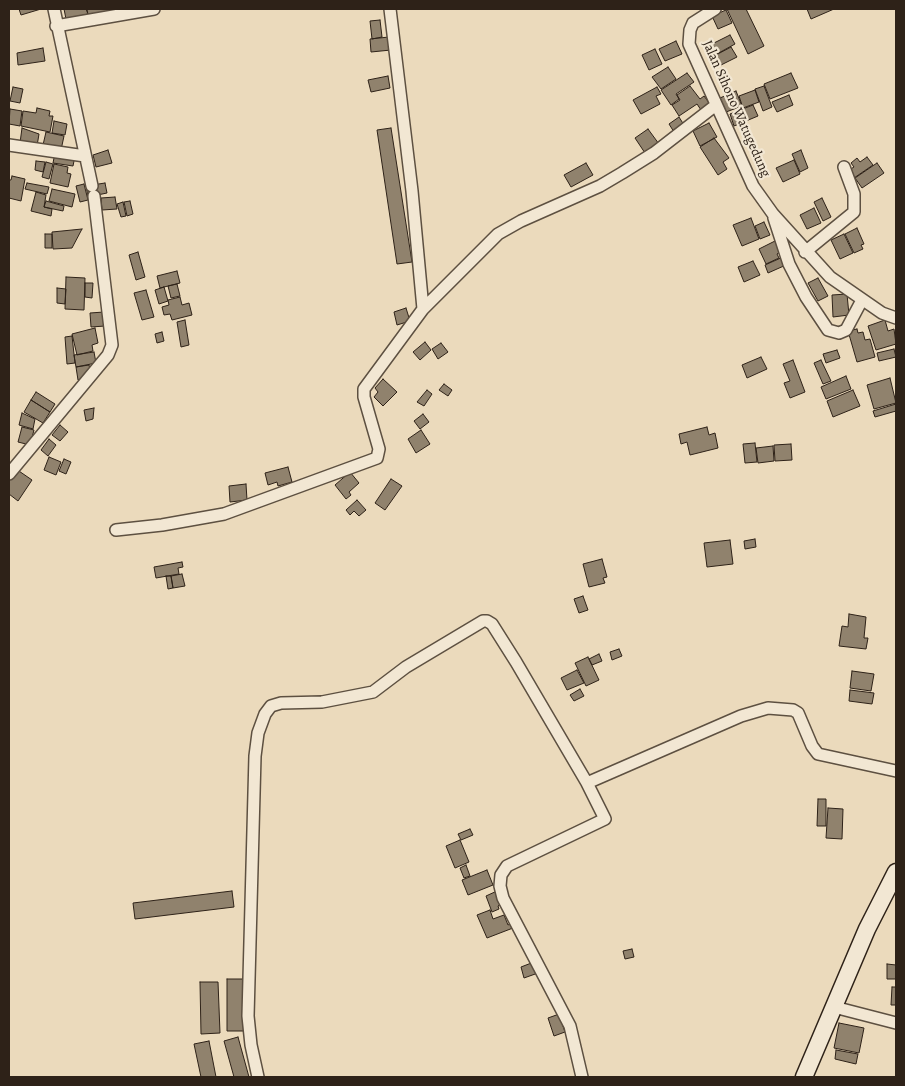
<!DOCTYPE html>
<html>
<head>
<meta charset="utf-8">
<style>
	body { margin:0 }
	#map { position:relative; width:905px; height:1086px; overflow:hidden; background:#ebdabc; font-family:Alegreya,serif }
	canvas { display:block }
	.frame { position:absolute; inset:0; border:10px solid #2e2218; pointer-events:none }
</style>
</head>
<body>
<div id="map">
<canvas width="905" height="1086"></canvas>
<div class="frame"></div>
</div>
<script>
const c = document.querySelector('canvas').getContext('2d');
c.lineJoin = 'round';
function fillPath(path, color) {
  c.fillStyle = color;
  c.fill(path, 'evenodd');
}
function shape(rows) {
  const path = new Path2D();
  for (const r of rows) {
    path.moveTo(r[0], r[1]);
    for (let i = 2; i < r.length; i += 2) path.lineTo(r[i], r[i + 1]);
  }
  return path;
}
function strokePath(path, color, width, dash) {
  c.strokeStyle = color;
  c.lineWidth = width;
  c.lineCap = dash ? 'butt' : 'round';
  c.setLineDash(dash || []);
  c.stroke(path);
}
function drawText(font, color, halo, rows, align = 'center') {
  c.font = font + ' Alegreya,serif';
  c.lineWidth = 4.5;
  c.setLineDash([]);
  c.textBaseline = 'middle';
  c.strokeStyle = halo;
  c.fillStyle = color;
  for (const [text, x, y, turn = 0] of rows) {
    c.save();
    c.translate(x, y);
    c.rotate((+turn || 0) * Math.PI / 180);
    c.textAlign = isNaN(turn) ? turn : align;
    if (halo) c.strokeText(text, 0, 0);
    c.fillText(text, 0, 0);
    c.restore();
  }
}
const building = shape([
	[19,9,41,9,21,15,19,9],
	[64,9,86,9,88,14,66,19,64,9],
	[87,9,121,9,88,15,87,9],
	[727,9,746,9,764,46,748,54,727,9],
	[807,9,834,9,811,19,807,9],
	[726,10,732,23,718,29,712,16,726,10],
	[380,20,382,37,372,39,370,21,380,20],
	[730,35,735,44,715,55,710,45,730,35],
	[389,37,391,50,371,52,370,39,389,37],
	[676,41,682,54,665,61,659,49,676,41],
	[731,47,737,57,721,65,716,55,731,47],
	[43,48,45,61,18,65,17,53,43,48],
	[655,49,662,64,649,70,642,55,655,49],
	[668,67,676,79,661,89,652,77,668,67],
	[687,73,694,82,676,94,679,99,671,105,661,90,687,73],
	[791,73,798,88,770,99,764,84,791,73],
	[388,76,390,88,371,92,368,80,388,76],
	[690,86,700,99,704,96,710,104,701,110,697,104,679,116,672,105,680,100,677,95,690,86],
	[764,86,772,107,763,111,755,89,764,86],
	[13,87,23,89,20,103,10,101,13,87],
	[657,87,661,94,656,96,660,104,641,114,633,100,657,87],
	[755,90,759,102,743,108,739,96,755,90],
	[736,91,742,106,726,112,720,98,736,91],
	[789,95,793,105,777,112,772,102,789,95],
	[753,105,758,116,734,126,730,114,753,105],
	[37,108,50,111,49,116,53,116,50,132,21,126,23,111,36,113,37,108],
	[10,109,22,111,20,126,9,124,10,109],
	[679,117,684,125,674,132,669,124,679,117],
	[54,121,67,124,65,135,52,133,54,121],
	[709,123,717,137,700,146,693,131,709,123],
	[22,128,39,134,37,146,20,143,22,128],
	[391,128,412,262,397,264,377,130,391,128],
	[648,129,659,144,645,153,635,138,648,129],
	[46,132,64,136,61,150,43,145,46,132],
	[714,138,729,158,723,162,727,169,718,175,700,147,714,138],
	[108,150,112,163,96,167,93,155,108,150],
	[801,150,808,168,800,172,792,154,801,150],
	[55,153,75,156,73,166,53,163,55,153],
	[867,157,873,165,854,178,849,170,854,167,851,163,857,158,860,162,867,157],
	[794,160,800,174,783,182,776,168,794,160],
	[36,161,45,162,43,172,35,170,36,161],
	[46,162,53,164,49,179,42,177,46,162],
	[586,163,593,175,571,187,564,175,586,163],
	[877,163,884,173,862,188,855,178,877,163],
	[54,164,68,167,67,173,71,174,68,187,50,183,54,164],
	[12,176,25,179,21,201,9,198,9,180,11,180,12,176],
	[27,183,49,187,47,194,25,189,27,183],
	[105,183,107,193,88,197,86,186,105,183],
	[84,184,88,200,80,202,76,186,84,184],
	[52,189,75,194,72,207,49,201,52,189],
	[36,192,46,195,44,207,52,209,51,216,31,211,36,192],
	[115,197,117,209,102,210,101,198,115,197],
	[822,198,831,217,823,221,814,202,822,198],
	[46,201,64,206,63,211,44,207,46,201],
	[130,201,133,214,127,216,124,202,130,201],
	[123,202,126,216,121,217,117,204,123,202],
	[814,208,821,223,807,229,800,215,814,208],
	[751,218,759,239,742,246,733,225,751,218],
	[764,222,770,235,760,239,755,226,764,222],
	[857,228,864,244,861,245,863,249,854,253,845,234,857,228],
	[82,229,72,248,53,249,52,232,82,229],
	[45,234,52,234,52,248,45,248,45,234],
	[844,234,853,253,840,259,831,240,844,234],
	[775,241,780,252,777,254,779,258,766,264,759,249,775,241],
	[138,252,145,277,136,280,129,255,138,252],
	[783,257,786,265,768,273,765,265,783,257],
	[753,261,760,275,744,282,738,267,753,261],
	[177,271,180,283,160,288,157,276,177,271],
	[66,277,85,278,84,310,65,309,66,277],
	[818,278,828,296,818,301,808,283,818,278],
	[85,283,93,283,92,298,85,297,85,283],
	[177,284,180,296,171,298,168,286,177,284],
	[164,287,168,301,159,304,155,290,164,287],
	[57,288,66,289,65,304,57,303,57,288],
	[146,290,154,317,142,320,134,293,146,290],
	[847,294,849,315,833,317,832,295,847,294],
	[180,297,182,305,189,303,192,315,172,320,170,314,164,315,162,307,169,305,168,300,180,297],
	[406,308,410,321,397,325,394,312,406,308],
	[104,312,105,326,91,327,90,313,104,312],
	[185,320,189,345,181,347,177,322,185,320],
	[885,320,888,331,894,329,896,344,876,350,868,326,885,320],
	[95,328,98,343,92,345,93,351,77,355,72,334,95,328],
	[857,329,858,333,863,332,865,340,870,339,875,357,857,362,848,331,857,329],
	[162,332,164,341,157,343,155,334,162,332],
	[72,336,75,363,67,364,65,337,72,336],
	[425,342,431,350,420,360,413,352,425,342],
	[441,343,448,352,438,359,432,349,441,343],
	[894,349,896,357,879,361,877,353,894,349],
	[837,350,840,358,826,363,823,354,837,350],
	[94,352,96,363,76,367,74,355,94,352],
	[761,357,767,369,747,378,742,365,761,357],
	[793,360,805,392,790,398,784,383,790,381,783,364,793,360],
	[821,360,831,381,823,384,814,363,821,360],
	[89,365,91,373,86,378,78,380,76,367,89,365],
	[846,376,851,389,826,399,821,387,846,376],
	[890,378,896,403,874,409,867,385,890,378],
	[383,379,397,392,383,406,374,397,378,392,375,388,383,379],
	[444,384,452,390,448,396,439,390,444,384],
	[427,390,432,394,424,406,417,402,427,390],
	[853,390,860,406,833,417,827,401,853,390],
	[36,392,55,404,50,412,31,400,36,392],
	[31,400,50,412,43,423,24,412,31,400],
	[896,404,896,411,875,417,873,411,896,404],
	[94,408,93,419,86,421,84,410,94,408],
	[22,413,35,419,33,429,19,425,22,413],
	[423,414,429,422,420,429,414,421,423,414],
	[60,425,68,432,60,441,52,435,60,425],
	[22,427,34,430,30,445,18,442,22,427],
	[707,427,709,435,715,433,718,448,690,455,687,442,681,444,679,434,707,427],
	[421,430,430,444,416,453,408,439,421,430],
	[49,439,56,445,48,456,41,450,49,439],
	[755,443,757,462,745,463,743,444,755,443],
	[791,444,792,460,775,461,774,445,791,444],
	[773,446,774,461,758,463,756,448,773,446],
	[49,457,61,462,56,475,44,470,49,457],
	[64,459,71,462,66,474,59,471,64,459],
	[288,467,292,482,278,486,277,482,268,485,265,473,288,467],
	[16,469,32,480,18,501,9,494,9,480,16,469],
	[350,472,359,483,349,492,351,495,346,499,335,485,350,472],
	[391,479,402,486,385,510,375,503,391,479],
	[246,484,247,500,230,502,229,486,246,484],
	[357,500,366,510,359,516,354,511,350,515,346,510,357,500],
	[755,539,756,547,745,549,744,541,755,539],
	[730,540,733,564,707,567,704,543,730,540],
	[602,559,607,577,603,578,605,583,589,587,583,564,602,559],
	[182,562,183,567,178,568,179,574,156,578,154,567,182,562],
	[182,574,185,586,173,588,171,576,182,574],
	[166,576,171,576,173,588,168,589,166,576],
	[583,596,588,610,579,613,574,599,583,596],
	[849,614,866,617,864,638,868,638,866,649,839,646,842,626,848,627,849,614],
	[619,649,622,656,612,660,610,652,619,649],
	[599,654,602,661,592,665,589,659,599,654],
	[588,657,599,680,586,686,575,663,588,657],
	[577,670,584,683,567,690,561,678,577,670],
	[852,671,874,674,871,691,850,688,852,671],
	[580,689,584,696,574,701,570,695,580,689],
	[850,690,874,693,872,704,849,701,850,690],
	[818,799,826,799,826,826,817,826,818,799],
	[828,808,843,809,842,839,826,838,828,808],
	[470,829,473,835,461,840,458,834,470,829],
	[460,840,469,862,455,868,446,846,460,840],
	[466,865,470,876,464,878,460,868,466,865],
	[487,870,493,885,468,895,462,880,487,870],
	[232,891,234,907,135,919,133,903,232,891],
	[497,891,501,904,498,906,499,909,492,912,486,896,497,891],
	[490,910,493,919,504,915,508,925,512,923,513,928,487,938,477,915,490,910],
	[632,949,634,957,625,959,623,951,632,949],
	[534,962,538,973,524,978,521,967,534,962],
	[887,964,896,965,896,979,887,979,887,964],
	[227,979,245,979,244,1031,227,1031,227,979],
	[200,982,218,982,220,1033,201,1034,200,982],
	[892,987,896,987,896,1005,891,1005,892,987],
	[562,1013,567,1025,563,1026,565,1032,554,1036,548,1018,562,1013],
	[839,1023,864,1028,859,1053,834,1048,839,1023],
	[238,1037,249,1077,234,1077,224,1041,238,1037],
	[209,1041,216,1077,201,1077,194,1044,209,1041],
	[836,1050,858,1054,856,1064,835,1059,836,1050]
]);
fillPath(building, '#90826d');
strokePath(building, '#2e2218', 1);
const street = shape([
	[54,9,92,186],
	[390,9,412,191,423,309],
	[715,9,693,23,690,30,689,44,753,186,773,214,830,277,882,313,896,318],
	[56,26,154,9],
	[9,145,85,156],
	[774,218,789,264,806,297,828,330,839,333,846,330,862,300],
	[805,252,854,212,854,194,844,167],
	[9,474,108,355,112,345,94,196],
	[116,530,162,525,224,514,377,458,379,449,364,397,364,389,423,309,498,234,521,221,600,186,622,173,654,153,716,105],
	[834,1007,896,1023],
	[258,1077,251,1045,248,1016,255,756,258,733,265,714,271,706,281,703,322,702,373,692,406,667,483,621,487,621,492,624,516,662,587,783],
	[582,1077,570,1026,503,898,500,886,501,875,507,866,605,819,587,783,741,716,768,708,793,710,798,713,812,746,818,754,896,771]
]);
const secondary = shape([
	[804,1077,867,929,896,872]
]);
strokePath(street, '#5d5041', 14);
strokePath(secondary, '#2e2218', 19);
strokePath(street, '#f2e7d3', 11);
strokePath(secondary, '#f2e7d3', 16);
drawText('14px', '#2e2218', '#f2e7d3', [
	["Jalan Sihono Watugedung",736,109,66]
]);
</script>
</body>
</html>
